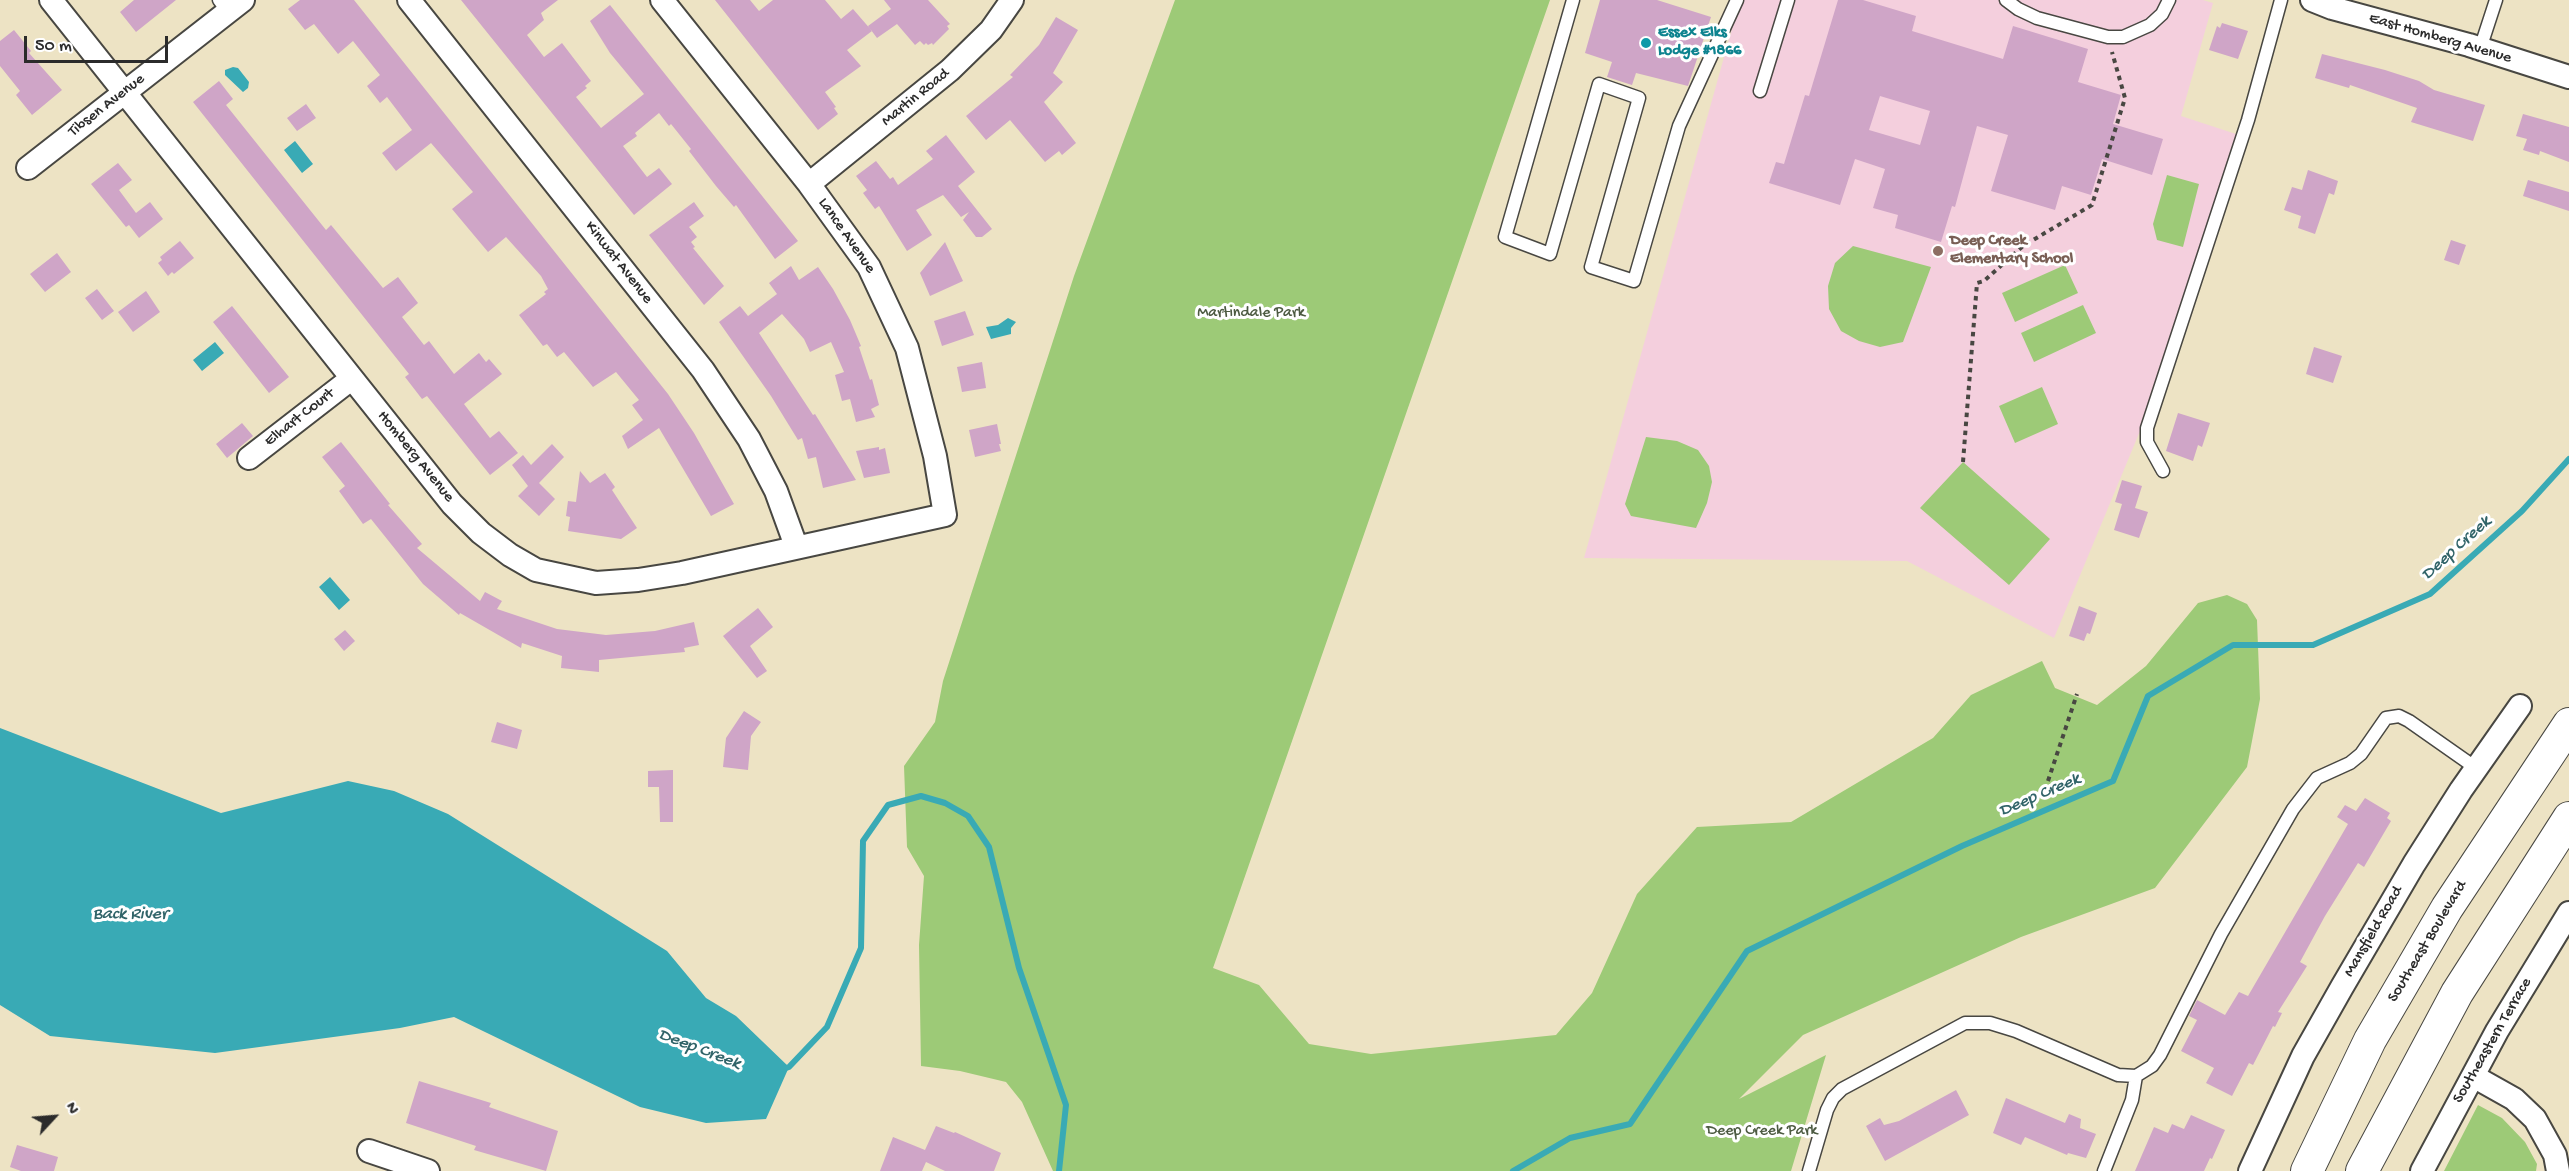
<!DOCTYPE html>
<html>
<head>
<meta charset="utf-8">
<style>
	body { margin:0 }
	#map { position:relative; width:2569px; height:1171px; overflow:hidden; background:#ede3c4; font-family:"Gochi Hand",sans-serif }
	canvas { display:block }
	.north { position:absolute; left:24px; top:1087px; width:60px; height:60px; -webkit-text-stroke:4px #fff; paint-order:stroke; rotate:64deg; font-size:16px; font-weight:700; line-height:24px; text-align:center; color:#2b2b2b }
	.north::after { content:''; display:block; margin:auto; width:21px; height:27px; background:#2b2b2b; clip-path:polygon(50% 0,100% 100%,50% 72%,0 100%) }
	.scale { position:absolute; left:24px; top:36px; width:144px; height:27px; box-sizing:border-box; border:3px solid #2b2b2b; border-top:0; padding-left:8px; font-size:18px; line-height:21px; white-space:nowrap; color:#2b2b2b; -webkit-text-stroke:4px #fff; paint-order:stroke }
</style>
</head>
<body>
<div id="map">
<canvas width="2569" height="1171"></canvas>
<div class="north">N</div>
<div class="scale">50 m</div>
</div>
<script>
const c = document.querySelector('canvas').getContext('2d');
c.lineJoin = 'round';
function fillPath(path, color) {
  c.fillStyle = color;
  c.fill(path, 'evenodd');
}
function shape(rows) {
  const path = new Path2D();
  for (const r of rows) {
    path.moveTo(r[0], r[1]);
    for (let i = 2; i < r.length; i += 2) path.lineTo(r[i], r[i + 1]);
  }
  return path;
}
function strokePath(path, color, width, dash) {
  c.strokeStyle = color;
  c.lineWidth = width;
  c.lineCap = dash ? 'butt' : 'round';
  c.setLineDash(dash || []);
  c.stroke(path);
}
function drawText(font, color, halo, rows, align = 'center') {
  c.font = font + ' "Gochi Hand",sans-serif';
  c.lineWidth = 6;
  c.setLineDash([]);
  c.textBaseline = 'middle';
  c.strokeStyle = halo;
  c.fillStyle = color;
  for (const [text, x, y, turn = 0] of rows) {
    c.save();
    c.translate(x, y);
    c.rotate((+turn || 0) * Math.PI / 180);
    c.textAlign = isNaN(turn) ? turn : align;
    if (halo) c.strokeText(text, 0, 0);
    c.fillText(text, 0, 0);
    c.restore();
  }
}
fillPath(shape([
	[1740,0,2203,0,2213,3,2181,116,2242,136,2167,366,2054,638,1907,561,1584,558]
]), '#f4cfdd');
fillPath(shape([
	[1175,0,1550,0,1213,968,1259,985,1309,1044,1371,1054,1556,1035,1592,993,1637,894,1697,827,1791,822,1933,738,1971,695,2042,661,2055,688,2097,705,2146,666,2198,603,2227,595,2247,604,2257,620,2260,699,2247,767,2155,888,2021,937,1803,1035,1739,1099,1826,1055,1791,1171,1053,1171,1022,1102,1006,1082,960,1071,921,1066,919,945,924,876,907,847,904,766,935,722,943,681,1074,276],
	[2167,175,2199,184,2183,247,2157,240,2153,224],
	[1853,246,1931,267,1903,342,1880,347,1859,341,1841,331,1829,309,1828,286,1835,263],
	[2065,265,2078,293,2015,322,2002,293],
	[2083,305,2096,333,2034,362,2021,333],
	[2042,387,2058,424,2015,443,1999,406],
	[1646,437,1677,441,1698,450,1709,466,1712,482,1707,503,1696,528,1631,516,1625,504],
	[1963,462,2050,539,2009,585,1920,508],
	[2478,1105,2502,1118,2525,1142,2537,1164,2536,1171,2444,1171]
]), '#9dca77');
fillPath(shape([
	[233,67,238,68,249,82,248,88,243,92,225,75,225,70],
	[295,141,313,164,302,173,284,150],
	[1008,318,1016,322,1011,328,1011,334,991,339,986,327,998,325],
	[215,342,224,353,202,371,193,360],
	[330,577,350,600,339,610,319,587],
	[0,728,221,813,348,781,394,791,448,814,667,951,706,998,736,1016,789,1067,766,1119,706,1123,640,1107,454,1017,400,1028,215,1053,50,1036,0,1005]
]), '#39aab5');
strokePath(shape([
	[783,1069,789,1067,827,1027,861,948,863,841,888,805,921,796,945,803,968,816,989,847,1019,968,1066,1105,1059,1171],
	[1513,1171,1570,1138,1630,1124,1747,951,1962,846,2113,781,2148,696,2233,645,2313,645,2430,594,2522,511,2569,459]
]), '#39aab5', 6);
fillPath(shape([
	[134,0,176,0,136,32,120,12],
	[300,0,354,0,668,394,694,433,734,504,711,516,659,428,628,449,622,436,643,420,632,405,639,400,616,372,593,387,564,352,557,357,547,344,543,346,519,315,546,294,544,292,548,289,541,276,506,237,488,252,452,209,473,192,431,143,396,171,382,153,412,130,387,97,380,103,367,86,380,75,353,41,338,54,314,24,305,30,288,9],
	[461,0,558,0,541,13,544,20,527,35,544,57,562,43,591,81,585,86,587,88,576,97,601,128,644,94,610,53,590,21,610,5,798,241,775,259,736,205,734,207,716,186,689,151,691,149,671,124,669,126,659,113,635,133,637,136,623,146,647,177,659,168,672,184,634,215],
	[715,0,750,0,759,11,773,0,825,0,841,19,853,9,872,31,847,50,861,66,825,92,836,107,834,108,838,114,818,130],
	[884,0,928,0,950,24,947,26,949,29,933,45,932,43,928,45,926,43,924,45,920,41,915,45,897,24,877,38,868,26,891,9],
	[1600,0,1657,0,1711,17,1688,86,1636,73,1632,85,1607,77,1612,62,1585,53],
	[1838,0,1863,0,1916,16,1912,31,2003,59,2013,26,2088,49,2078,82,2121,95,2113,124,2163,139,2152,175,2102,159,2091,195,2062,186,2055,210,1991,191,2008,135,1977,126,1955,207,1952,206,1941,242,1895,228,1898,215,1873,208,1885,169,1855,159,1840,205,1769,183,1776,162,1784,164,1805,95,1809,96],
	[1880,96,1930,111,1920,145,1869,130],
	[1056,17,1078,30,1053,73,1063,82,1044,102,1076,143,1062,155,1059,151,1045,162,1010,120,986,140,966,116,1013,77,1010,75,1039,45],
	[2222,23,2248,31,2238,59,2209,50,2217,26,2220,28],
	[14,30,31,51,29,53,62,90,32,115,16,95,20,91,0,66,0,41],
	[2322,54,2385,70,2419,81,2434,90,2485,105,2473,141,2411,122,2417,108,2350,85,2349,88,2315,78],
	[219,81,233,99,226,105,326,230,331,225,383,288,398,277,418,303,402,317,424,345,429,341,454,374,479,353,486,362,489,359,502,374,464,404,490,438,499,431,518,453,490,475,427,396,422,399,405,377,409,374,193,102],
	[306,104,316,118,297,131,287,118],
	[2523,114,2569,127,2569,162,2540,151,2539,155,2523,150,2527,139,2516,136],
	[946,135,975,172,958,186,992,229,982,237,976,237,963,220,969,212,961,217,943,195,916,210,932,235,907,251,879,206,875,209,863,193,867,190,856,176,876,161,890,179,893,177,898,185,933,159,926,151],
	[118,163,132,180,119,190,136,213,150,202,163,219,139,238,129,225,126,227,91,184],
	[2308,170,2338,181,2334,195,2329,193,2315,234,2298,228,2301,216,2284,210,2292,187,2302,190],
	[2528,180,2569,192,2569,211,2523,196],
	[694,202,704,216,689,227,697,237,691,242,695,247,693,248,724,286,704,305,649,235],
	[2451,240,2466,245,2459,265,2444,260],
	[180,241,194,258,174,274,172,272,168,276,158,263,162,260,160,257],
	[945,242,963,281,930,296,920,273],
	[57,253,71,272,45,292,30,274],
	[791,266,799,280,818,267,833,289,850,320,861,346,859,347,870,380,872,379,879,405,871,409,875,417,856,422,850,399,842,401,835,375,844,372,831,342,810,352,804,339,782,314,759,333,813,415,815,414,856,480,823,488,816,457,808,459,802,438,798,440,771,396,719,322,740,306,748,316,777,294,769,283],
	[97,289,114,311,102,320,85,298],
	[146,291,160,312,133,332,118,312],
	[232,306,289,377,269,393,213,322],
	[965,311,974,335,942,346,934,321],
	[2314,347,2342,356,2333,383,2306,374],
	[982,362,986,388,962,392,957,367],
	[2178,413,2210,423,2202,447,2198,445,2193,461,2166,451],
	[242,423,253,436,227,458,216,444],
	[997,424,1001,444,999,444,1001,451,975,457,969,430],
	[341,442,390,504,388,505,422,544,417,548,480,601,485,592,502,601,497,609,557,629,606,635,655,631,694,622,699,645,684,648,685,652,599,660,599,672,561,668,562,656,522,643,521,648,460,613,459,615,423,584,371,519,363,524,339,491,345,486,322,457],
	[552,444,564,457,539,483,555,499,539,516,518,496,528,486,512,465,523,455,531,465],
	[879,447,879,450,885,448,890,473,864,478,856,451],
	[580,471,590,483,605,473,615,487,612,490,637,528,621,539,568,531,570,517,566,516,568,501,576,502],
	[2122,480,2142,486,2135,508,2148,512,2139,538,2114,530,2122,504,2115,502],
	[2079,606,2097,613,2090,634,2087,633,2084,641,2069,636],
	[758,608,773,627,750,646,767,671,757,678,723,636],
	[345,630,355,641,344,651,334,639],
	[744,711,761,722,751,736,748,770,723,767,726,738],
	[497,722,522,730,517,749,491,742],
	[673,770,673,822,660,822,659,787,648,787,648,771],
	[2365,798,2390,813,2387,818,2391,821,2364,867,2358,863,2325,916,2300,962,2307,966,2278,1012,2282,1013,2275,1027,2273,1026,2253,1065,2249,1063,2232,1096,2206,1083,2214,1068,2181,1051,2197,1020,2189,1016,2197,1000,2225,1015,2239,992,2248,996,2348,824,2337,817,2345,805,2356,811],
	[419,1081,491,1103,489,1107,558,1131,546,1171,474,1150,476,1146,406,1123],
	[1956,1090,1969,1115,1885,1161,1866,1126,1880,1118,1884,1125,1899,1121],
	[2006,1098,2065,1123,2069,1114,2081,1119,2080,1128,2096,1134,2086,1158,2068,1153,2067,1155,2025,1137,2021,1145,1993,1133],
	[2191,1115,2225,1130,2212,1159,2210,1158,2204,1171,2135,1171,2154,1127,2168,1133,2172,1124,2184,1129],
	[936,1126,954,1133,955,1132,1001,1153,994,1171,945,1171,926,1162,922,1171,880,1171,893,1137,925,1150],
	[17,1145,58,1157,54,1171,21,1171,10,1167]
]), '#cfa5c7');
const service = shape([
	[219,0,228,12],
	[1573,0,1505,237,1550,254,1599,84,1639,98,1591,267,1634,281,1679,126,1737,0],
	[2006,0,2018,9,2037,18,2108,37,2123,37,2150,25,2162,14,2169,0],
	[2480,49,2496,0],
	[1760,91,1788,0],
	[2163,471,2147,442,2147,428,2248,120,2281,0],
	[1809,1171,1827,1110,1833,1098,1842,1089,1965,1023,1990,1023,2016,1031,2118,1075,2136,1076,2152,1066,2160,1055,2221,934,2293,809,2317,778,2350,763,2361,754,2386,718,2399,716,2409,721,2476,768],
	[2104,1171,2132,1100,2136,1076]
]);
const minor = shape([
	[51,0,452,504,481,533,510,555,536,570,596,583,638,580,682,573,945,515,935,456,907,348,869,267,809,184,662,0],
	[409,0,703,370,749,439,776,491,796,546],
	[2312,0,2332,8,2469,45,2569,77],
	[28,168,243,0],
	[809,184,950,70,991,30,1012,0],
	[249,458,351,379],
	[2473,1076,2514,1099,2535,1119,2555,1155,2558,1171],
	[369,1151,428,1171],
	[2250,1171,2303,1056,2342,987,2414,864,2461,790,2520,706],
	[2422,1171,2497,1031,2569,913]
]);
const secondary = shape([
	[2307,1171,2370,1040,2447,908,2569,724],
	[2362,1171,2457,993,2569,818]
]);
strokePath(service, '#484742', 15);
strokePath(minor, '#484742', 26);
strokePath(secondary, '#484742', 34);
strokePath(shape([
	[1963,462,1977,283,1984,281,2023,246,2092,205,2125,98,2112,52],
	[2048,781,2077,694]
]), '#484742', 4, [4.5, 4.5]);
strokePath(service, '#fff', 12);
strokePath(minor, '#fff', 22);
strokePath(secondary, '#fff', 32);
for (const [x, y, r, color] of [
	[1646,43,6,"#0f9aa8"],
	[1938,251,6,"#8d6e63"]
]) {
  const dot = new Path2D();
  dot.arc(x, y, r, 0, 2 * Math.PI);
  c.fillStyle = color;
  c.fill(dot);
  strokePath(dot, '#fff', 2);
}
drawText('bold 16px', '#0d838f', '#fff', [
	["Essex Elks",1658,34],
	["Lodge #1866",1658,52]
], 'left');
drawText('16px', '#2b2b2b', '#fff', [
	["East Homberg Avenue",2440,39,16],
	["Martin Road",916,98,-39],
	["Tibsen Avenue",107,106,-38],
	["Lance Avenue",846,236,55],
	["Kinwat Avenue",618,263,52],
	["Elhart Court",300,418,-38],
	["Homberg Avenue",415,457,51],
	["Mansfield Road",2374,932,-60],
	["Southeast Boulevard",2428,942,-59],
	["Southeastern Terrace",2493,1041,-60]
]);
drawText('bold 16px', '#785e54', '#fff', [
	["Deep Creek",1950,242],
	["Elementary School",1950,260]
], 'left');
drawText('16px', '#4d5b42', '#fff', [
	["Martindale Park",1251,314],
	["Deep Creek Park",1762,1132]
]);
drawText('italic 18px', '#316469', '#fff', [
	["Deep Creek",2457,549,-42],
	["Deep Creek",2040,796,-23],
	["Back River",130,915],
	["Deep Creek",699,1050,21]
]);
</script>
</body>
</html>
